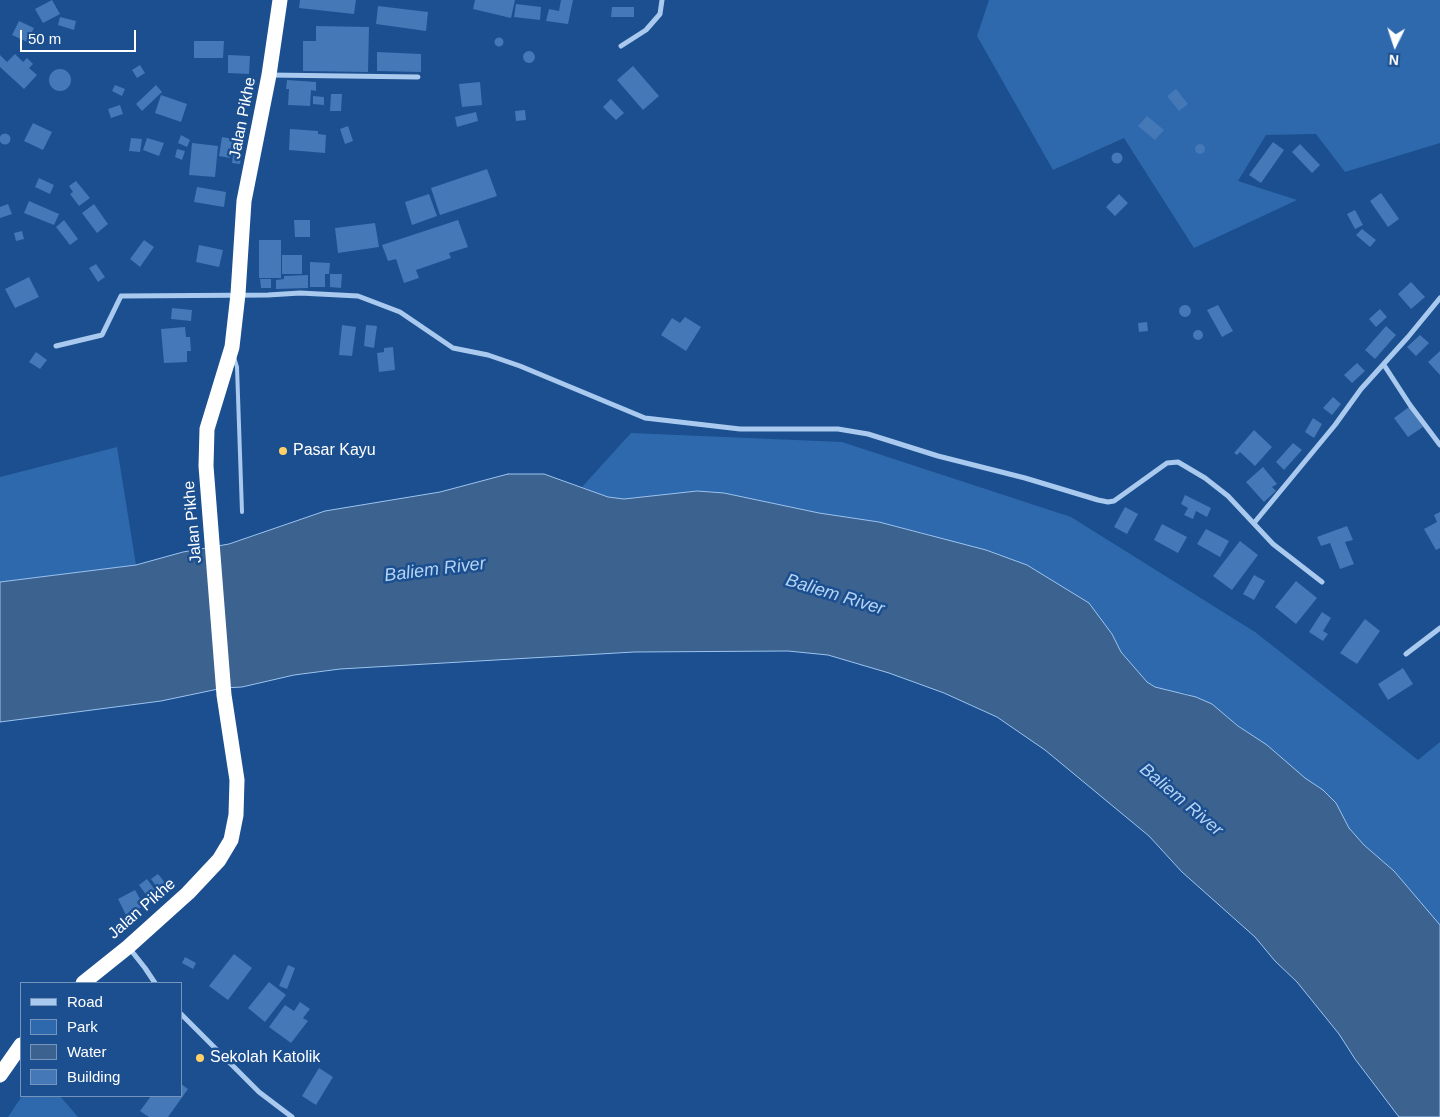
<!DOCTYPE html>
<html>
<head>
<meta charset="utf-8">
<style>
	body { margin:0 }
	#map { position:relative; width:1440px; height:1117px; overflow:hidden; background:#1b4f8f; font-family:Arial,sans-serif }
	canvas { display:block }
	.legend { position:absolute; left:20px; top:982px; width:162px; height:115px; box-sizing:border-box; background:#1b4f8f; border:1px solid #7695bc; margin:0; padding:6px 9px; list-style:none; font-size:15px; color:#fff }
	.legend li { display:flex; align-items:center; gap:10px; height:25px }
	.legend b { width:25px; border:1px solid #7695bc }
	.north { position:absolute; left:1370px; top:20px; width:50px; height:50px; -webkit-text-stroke:4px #1b4f8f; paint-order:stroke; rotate:184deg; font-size:14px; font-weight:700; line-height:20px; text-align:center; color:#fff }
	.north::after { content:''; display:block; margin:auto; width:18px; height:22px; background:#fff; clip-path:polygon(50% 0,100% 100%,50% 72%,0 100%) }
	.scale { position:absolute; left:20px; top:30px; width:116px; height:22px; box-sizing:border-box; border:2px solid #fff; border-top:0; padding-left:6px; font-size:15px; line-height:18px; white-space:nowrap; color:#fff; -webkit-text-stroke:4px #1b4f8f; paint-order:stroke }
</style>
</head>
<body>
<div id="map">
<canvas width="1440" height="1117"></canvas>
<ul class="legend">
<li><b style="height:6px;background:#a9c9ee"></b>Road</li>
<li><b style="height:14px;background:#2e69ad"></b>Park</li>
<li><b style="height:14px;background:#3c6290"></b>Water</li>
<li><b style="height:14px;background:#4478b7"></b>Building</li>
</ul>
<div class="north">N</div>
<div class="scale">50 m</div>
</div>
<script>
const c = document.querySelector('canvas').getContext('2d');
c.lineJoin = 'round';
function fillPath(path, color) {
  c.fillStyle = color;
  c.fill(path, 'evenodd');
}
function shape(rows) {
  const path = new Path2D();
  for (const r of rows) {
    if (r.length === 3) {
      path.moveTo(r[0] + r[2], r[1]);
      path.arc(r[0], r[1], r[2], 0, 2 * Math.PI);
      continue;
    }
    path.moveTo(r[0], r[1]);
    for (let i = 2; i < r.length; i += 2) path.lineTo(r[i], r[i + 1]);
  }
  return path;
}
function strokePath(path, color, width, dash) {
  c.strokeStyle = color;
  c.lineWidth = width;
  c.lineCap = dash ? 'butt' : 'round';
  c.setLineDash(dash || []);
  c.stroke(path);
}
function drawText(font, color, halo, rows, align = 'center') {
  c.font = font + ' Arial,sans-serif';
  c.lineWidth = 5;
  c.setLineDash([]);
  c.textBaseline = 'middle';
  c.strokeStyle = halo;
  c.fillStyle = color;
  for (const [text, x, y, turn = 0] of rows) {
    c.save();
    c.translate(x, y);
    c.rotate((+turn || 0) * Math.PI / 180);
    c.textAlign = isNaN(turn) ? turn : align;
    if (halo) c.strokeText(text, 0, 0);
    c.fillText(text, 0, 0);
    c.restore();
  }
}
fillPath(shape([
	[989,0,1440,0,1440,143,1345,172,1316,134,1266,135,1238,181,1297,200,1194,248,1124,138,1053,170,977,36],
	[631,433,842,442,1071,517,1255,632,1418,760,1440,742,1440,925,1394,871,1364,845,1349,828,1336,803,1323,790,1305,778,1211,704,1185,693,1167,691,1154,687,1147,682,1121,652,1112,634,1052,582,1027,565,923,533,879,522,819,513,724,493,697,491,624,499,608,497,582,487],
	[117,447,136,565,0,582,0,477],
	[22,1096,60,1096,78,1117,8,1117]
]), '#2e69ad');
const water = shape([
	[508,474,544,474,608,497,624,499,697,491,724,493,819,513,879,522,986,550,1027,565,1089,603,1112,634,1121,652,1147,682,1155,687,1196,697,1212,704,1238,726,1267,745,1305,778,1323,790,1336,803,1349,828,1364,845,1394,871,1440,925,1440,1117,1399,1117,1355,1059,1339,1034,1297,982,1275,961,1255,937,1182,872,1149,836,1045,750,997,717,944,693,889,673,828,655,788,651,634,652,340,669,294,675,242,687,223,688,161,701,0,722,0,582,136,565,183,552,229,544,325,511,440,492,508,474]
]);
fillPath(water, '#3c6290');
strokePath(water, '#9cc4f0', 1);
fillPath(shape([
	[52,0,60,14,43,23,35,9],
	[300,0,356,0,354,14,299,8],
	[475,0,515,0,511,18,473,9],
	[561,0,573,0,568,24,546,21,549,9,559,11],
	[516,4,541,7,540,20,514,17],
	[378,6,428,12,426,31,376,24],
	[612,7,634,7,634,17,611,17],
	[60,17,76,21,74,30,58,25],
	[19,21,34,28,27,42,12,35],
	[316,26,369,27,368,72,303,71,303,41,316,41],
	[499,42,4.5],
	[194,41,224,41,223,58,194,58],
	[529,57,6],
	[377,52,421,54,421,72,377,71],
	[15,54,23,62,27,58,33,64,29,68,37,75,24,89,0,67,0,55,7,62],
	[228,55,250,56,249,74,228,73],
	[140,65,145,73,137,78,132,70],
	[633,66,659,96,643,110,617,80],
	[60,80,11],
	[287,80,316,82,316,91,311,90,310,106,288,105,289,89,286,89],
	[480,82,482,105,462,107,459,84],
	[115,85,125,89,122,96,112,91],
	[156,85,162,92,142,111,136,104],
	[1176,89,1188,104,1179,111,1167,96],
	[331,94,342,94,341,111,330,111],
	[161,95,187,104,181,122,155,113],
	[313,96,324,97,324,105,313,104],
	[611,99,624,113,616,120,603,107],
	[120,105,123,114,111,118,108,109],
	[525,110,526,120,516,121,515,111],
	[476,112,478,121,457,127,455,117],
	[1147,116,1164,130,1155,140,1138,126],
	[33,123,52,132,43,150,24,141],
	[348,126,353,141,345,144,340,129],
	[290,129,318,131,318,134,326,135,325,153,289,150],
	[5,139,5.5],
	[181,135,190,140,187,147,178,143],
	[222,137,233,139,230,158,219,156],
	[131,138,142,139,140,152,129,151],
	[147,138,164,143,159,156,143,150],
	[1273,142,1284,150,1261,183,1249,175],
	[192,143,218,146,215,177,189,175],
	[1200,149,5],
	[1300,144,1320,165,1312,173,1292,152],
	[234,148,242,149,240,164,232,163],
	[177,149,185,151,182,160,175,157],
	[1117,158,5.5],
	[487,169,497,196,440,215,431,188],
	[39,178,54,185,50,194,35,187],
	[76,181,90,198,79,206,70,194,73,192,69,186],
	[197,187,226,192,224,207,194,202],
	[1381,193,1399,219,1388,227,1370,201],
	[429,194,437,216,412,225,405,202],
	[1119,194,1128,203,1115,216,1106,207],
	[29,201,59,214,54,225,24,213],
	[8,204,12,214,0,218,0,207],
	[94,204,108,224,97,233,82,213],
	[1355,210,1363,225,1355,229,1347,214],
	[64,220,78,239,70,245,56,227],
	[294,220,310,220,310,237,295,237],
	[458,220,468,247,449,253,451,258,416,270,419,278,404,283,396,259,388,261,382,245],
	[375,223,379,247,338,253,335,228],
	[1362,229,1376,240,1370,247,1356,235],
	[22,231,24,239,16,241,14,233],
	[144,240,154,247,140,267,130,259],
	[259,240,281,240,281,278,259,278],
	[199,245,223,250,219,267,196,262],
	[282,255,302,255,302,274,282,274],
	[310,262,330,263,329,274,325,274,325,287,310,287],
	[96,264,105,277,98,282,89,268],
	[330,274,342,274,341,288,330,287],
	[308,275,308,288,276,289,276,280,284,279,284,276],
	[29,277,39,297,15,308,5,289],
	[260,279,271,279,271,288,261,288],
	[1411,282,1425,297,1411,309,1398,294],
	[1185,311,6],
	[1218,305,1233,331,1222,337,1207,310],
	[172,308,192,310,191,321,171,319],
	[1380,309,1387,317,1376,327,1369,319],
	[685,317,701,327,686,351,661,335,672,318,680,323],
	[1147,322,1148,331,1139,332,1138,323],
	[342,325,356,327,352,356,339,355],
	[366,325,377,326,374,348,364,346],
	[1386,326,1396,335,1375,359,1365,350],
	[185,327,186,337,190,337,191,351,187,351,187,362,164,363,161,329],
	[1198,335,5],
	[1420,335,1429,343,1416,356,1407,347],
	[393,347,395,370,379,372,377,353,384,352,384,348],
	[1440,351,1440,375,1428,362],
	[36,352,47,360,40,369,29,362],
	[1357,363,1365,371,1352,383,1344,375],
	[1333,397,1341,404,1332,415,1323,408],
	[1409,407,1423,427,1408,437,1394,418],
	[1313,418,1322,424,1314,438,1305,432],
	[1254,430,1272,447,1255,466,1240,452,1237,455,1234,453],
	[1293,443,1302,450,1284,470,1276,462],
	[1263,467,1277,484,1272,487,1276,491,1264,502,1246,482],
	[1185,495,1211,508,1207,517,1196,511,1193,519,1184,515,1188,508,1181,504],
	[1125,507,1138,514,1127,534,1114,527],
	[1440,512,1440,548,1436,550,1424,529,1437,522,1434,515],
	[1162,524,1187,537,1178,553,1154,540],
	[1347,526,1353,540,1345,542,1354,564,1340,569,1330,543,1321,546,1317,537],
	[1206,529,1229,541,1220,557,1197,544],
	[1240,541,1258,555,1232,590,1213,576],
	[1254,575,1265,581,1254,600,1243,594],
	[1296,581,1317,598,1296,624,1275,607],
	[1322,612,1331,618,1323,631,1328,634,1323,641,1309,632],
	[1365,619,1380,631,1357,664,1340,653],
	[1403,668,1413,684,1388,700,1378,684],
	[158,874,166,884,158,889,151,879],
	[147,879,155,890,147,896,139,885],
	[135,890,144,906,126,915,118,899],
	[234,954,252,968,228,1000,209,986],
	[185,957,196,963,193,969,182,963],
	[288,965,295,968,287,989,279,986],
	[269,982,286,995,265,1022,248,1008],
	[300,1002,310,1009,303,1018,308,1021,291,1043,269,1027,285,1005,294,1011],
	[319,1068,333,1077,316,1105,302,1096],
	[181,1084,188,1089,168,1117,149,1117,140,1111,151,1096,181,1096]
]), '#4478b7');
strokePath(shape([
	[234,357,237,367,242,512]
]), '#a9c9ee', 4);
strokePath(shape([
	[621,46,646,30,660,14,662,0],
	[270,75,418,77],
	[56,346,102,335,121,296,268,295,300,293,358,296,400,312,453,348,488,355,520,366,645,418,740,429,838,429,868,434,938,456,1025,478,1098,500,1108,502,1114,501,1167,463,1178,462,1205,478,1228,496,1273,544,1322,582],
	[1384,365,1410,405,1440,445],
	[1254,523,1335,425,1361,389,1408,337,1440,298],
	[1406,654,1440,628],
	[130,949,145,968,155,983],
	[181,1014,259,1092,292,1117]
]), '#a9c9ee', 5);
strokePath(shape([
	[83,983,128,947,188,893,219,860,231,840,236,815,237,780,224,695,206,466,207,429,232,347,238,294,244,201,269,75,280,0],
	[0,1075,21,1045]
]), '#fff', 15);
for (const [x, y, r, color] of [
	[283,451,5,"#ffd166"],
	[200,1058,5,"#ffd166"]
]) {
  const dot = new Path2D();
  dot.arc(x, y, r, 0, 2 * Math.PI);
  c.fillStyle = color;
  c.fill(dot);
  strokePath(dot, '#1b4f8f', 2);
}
drawText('16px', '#fff', '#1b4f8f', [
	["Jalan Pikhe",243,118,-79],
	["Jalan Pikhe",193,522,-95],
	["Jalan Pikhe",142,909,-41]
]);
drawText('16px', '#fff', '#1b4f8f', [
	["Pasar Kayu",293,451],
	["Sekolah Katolik",210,1058]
], 'left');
drawText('italic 18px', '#b5d3f5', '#1b4f8f', [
	["Baliem River",435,570,-7],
	["Baliem River",835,595,17],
	["Baliem River",1181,800,40]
]);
</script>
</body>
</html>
